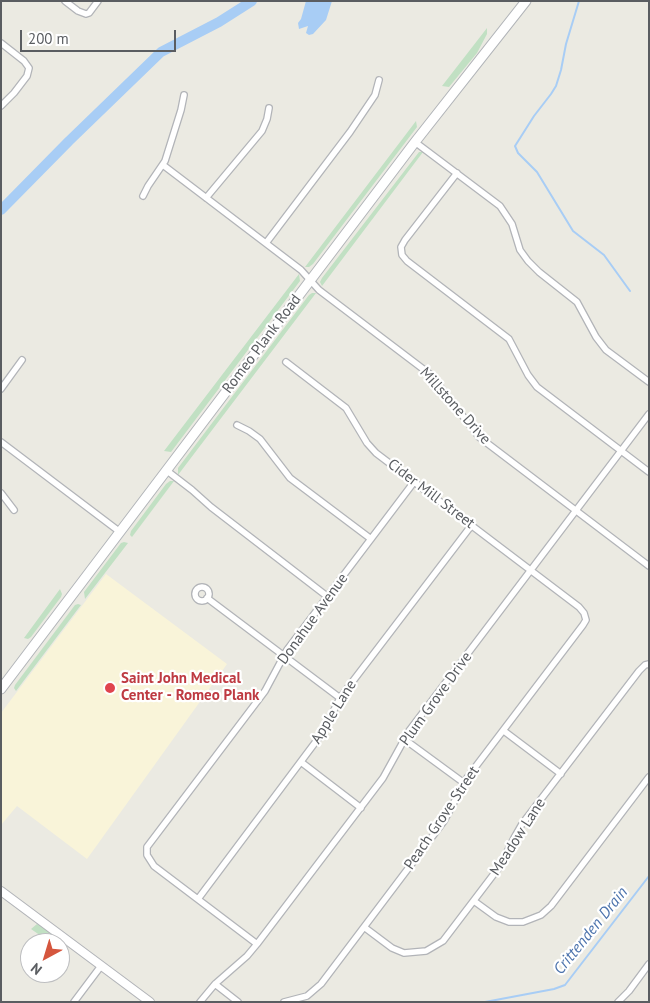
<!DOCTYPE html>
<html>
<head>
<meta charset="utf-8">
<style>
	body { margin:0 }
	#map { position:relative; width:650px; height:1003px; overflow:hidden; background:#ebeae2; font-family:"PT Sans",sans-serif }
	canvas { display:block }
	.frame { position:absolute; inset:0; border:2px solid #5a5d61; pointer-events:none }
	.north { position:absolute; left:20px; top:933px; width:50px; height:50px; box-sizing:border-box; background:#fff; border:1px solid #bdbec0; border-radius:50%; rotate:219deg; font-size:14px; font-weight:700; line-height:20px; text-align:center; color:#5a5d61 }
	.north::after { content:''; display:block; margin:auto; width:18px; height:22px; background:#d5563e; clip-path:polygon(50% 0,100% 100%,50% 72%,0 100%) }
	.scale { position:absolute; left:20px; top:30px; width:156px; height:22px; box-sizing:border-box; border:2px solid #5a5d61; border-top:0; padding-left:6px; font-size:15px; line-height:18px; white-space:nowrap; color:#5a5d61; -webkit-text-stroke:4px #fff; paint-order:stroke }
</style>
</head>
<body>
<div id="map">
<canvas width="650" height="1003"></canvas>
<div class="frame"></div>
<div class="north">N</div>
<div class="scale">200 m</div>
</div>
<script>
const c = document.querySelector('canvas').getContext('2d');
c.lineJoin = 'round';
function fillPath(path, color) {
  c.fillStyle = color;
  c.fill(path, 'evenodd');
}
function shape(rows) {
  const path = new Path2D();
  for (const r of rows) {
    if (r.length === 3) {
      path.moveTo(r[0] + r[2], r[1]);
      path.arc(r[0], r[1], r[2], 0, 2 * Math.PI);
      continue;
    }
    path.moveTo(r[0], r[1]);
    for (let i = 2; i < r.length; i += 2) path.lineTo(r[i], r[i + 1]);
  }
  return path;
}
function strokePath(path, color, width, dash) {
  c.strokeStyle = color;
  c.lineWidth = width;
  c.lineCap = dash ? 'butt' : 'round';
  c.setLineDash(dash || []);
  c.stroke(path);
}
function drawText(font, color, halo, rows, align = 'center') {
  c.font = font + ' "PT Sans",sans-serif';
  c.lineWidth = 4.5;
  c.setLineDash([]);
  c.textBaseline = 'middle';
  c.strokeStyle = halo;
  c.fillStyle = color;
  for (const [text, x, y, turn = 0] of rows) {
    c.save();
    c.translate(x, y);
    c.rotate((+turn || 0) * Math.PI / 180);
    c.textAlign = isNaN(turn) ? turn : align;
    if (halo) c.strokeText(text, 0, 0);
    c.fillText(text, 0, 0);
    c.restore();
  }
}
fillPath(shape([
	[106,574,227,664,87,859,17,806,1,825,1,713]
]), '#f9f4d9');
fillPath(shape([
	[487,28,487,34,477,53,449,87,442,86],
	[416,121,417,127,313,264,309,267,305,267],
	[419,152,423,152,322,286,320,282,322,278],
	[299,274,300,281,171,452,164,451],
	[312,293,316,293,178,475,178,468,309,295],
	[170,481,174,481,132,537,130,535,131,531,166,484],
	[124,542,128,543,85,599,84,592,121,543],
	[60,589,62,594,61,597,31,637,28,639,24,638],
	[78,604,81,605,16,691,14,688,15,685,75,605],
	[37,924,65,942,60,950,60,943,51,943,31,929]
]), '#c1e0c3');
fillPath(shape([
	[306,1,332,1,326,20,313,34,309,35,306,33,308,26,299,29,298,23,301,19]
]), '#a8cdf5');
strokePath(shape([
	[579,1,566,44,561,70,556,86,551,94,534,116,515,146,518,153,537,172,573,231,604,255,630,291],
	[485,1002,554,989,565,985,649,876]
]), '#a8cdf5', 2);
strokePath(shape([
	[1,210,69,141,161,52,219,22,252,1]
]), '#a8cdf5', 10);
const minor = shape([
	[65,1,78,11,86,14,89,13,98,1],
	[1,43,24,61,29,68,27,76,14,93,1,106],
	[415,142,500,206,512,224,520,250,528,261,539,272,577,302,596,337,606,350,649,382],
	[163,165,301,270,319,290,431,375,479,437,649,566],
	[457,173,405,240,401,247,402,255,407,261,509,339,528,375,537,387,649,472],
	[143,196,148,186,165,161,181,110,184,95],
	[206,198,262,131,267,119,269,108],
	[266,243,350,132,375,95,379,80],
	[1,389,22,360],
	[237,425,249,431,260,439,290,478,371,539],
	[1,442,120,532],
	[166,470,192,490,211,507,328,597],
	[1,493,14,510],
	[202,594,7],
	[207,598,340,698],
	[504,731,561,774],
	[404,739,464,783],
	[301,762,361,808],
	[198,899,323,732,340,698,471,526],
	[474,901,496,917,509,922,523,922,541,915,551,906,649,777],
	[364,927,392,948,404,953,426,951,443,941,500,866,514,838,522,824,639,671,645,665,649,664],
	[257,944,154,866,147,855,147,847,265,691,287,650,414,482],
	[215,984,238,1002],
	[74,1002,101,966],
	[200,1002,215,984,247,956,257,944,383,778,409,731,649,414],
	[284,1002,307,996,321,984,444,821,467,778,583,625,586,620,584,613,579,607,376,453,367,443,346,408,286,362],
	[618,1002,629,991,649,964]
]);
const tertiary = shape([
	[1,891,150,1002]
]);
const secondary = shape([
	[1,689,415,142,526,1]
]);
strokePath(minor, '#b2b4b8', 8);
strokePath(tertiary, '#b2b4b8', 10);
strokePath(secondary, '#b1b4b8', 11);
strokePath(minor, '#fff', 5.5);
strokePath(tertiary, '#fff', 8);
strokePath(secondary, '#fff', 9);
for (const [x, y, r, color] of [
	[110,688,6,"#e0444e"]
]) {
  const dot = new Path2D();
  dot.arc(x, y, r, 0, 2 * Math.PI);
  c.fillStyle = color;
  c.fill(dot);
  strokePath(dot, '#fff', 2);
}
drawText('15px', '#5a5d61', '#fff', [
	["Romeo Plank Road",262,344,-53],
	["Millstone Drive",455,406,48],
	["Cider Mill Street",431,494,37],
	["Donahue Avenue",313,619,-54],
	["Plum Grove Drive",436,699,-54],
	["Apple Lane",334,712,-58],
	["Peach Grove Street",442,818,-56],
	["Meadow Lane",518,837,-57]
]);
drawText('bold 15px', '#be3a42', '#fff', [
	["Saint John Medical",121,679],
	["Center - Romeo Plank",121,696]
], 'left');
drawText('italic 16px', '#4c73ac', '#fff', [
	["Crittenden Drain",591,931,-51]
]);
</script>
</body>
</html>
